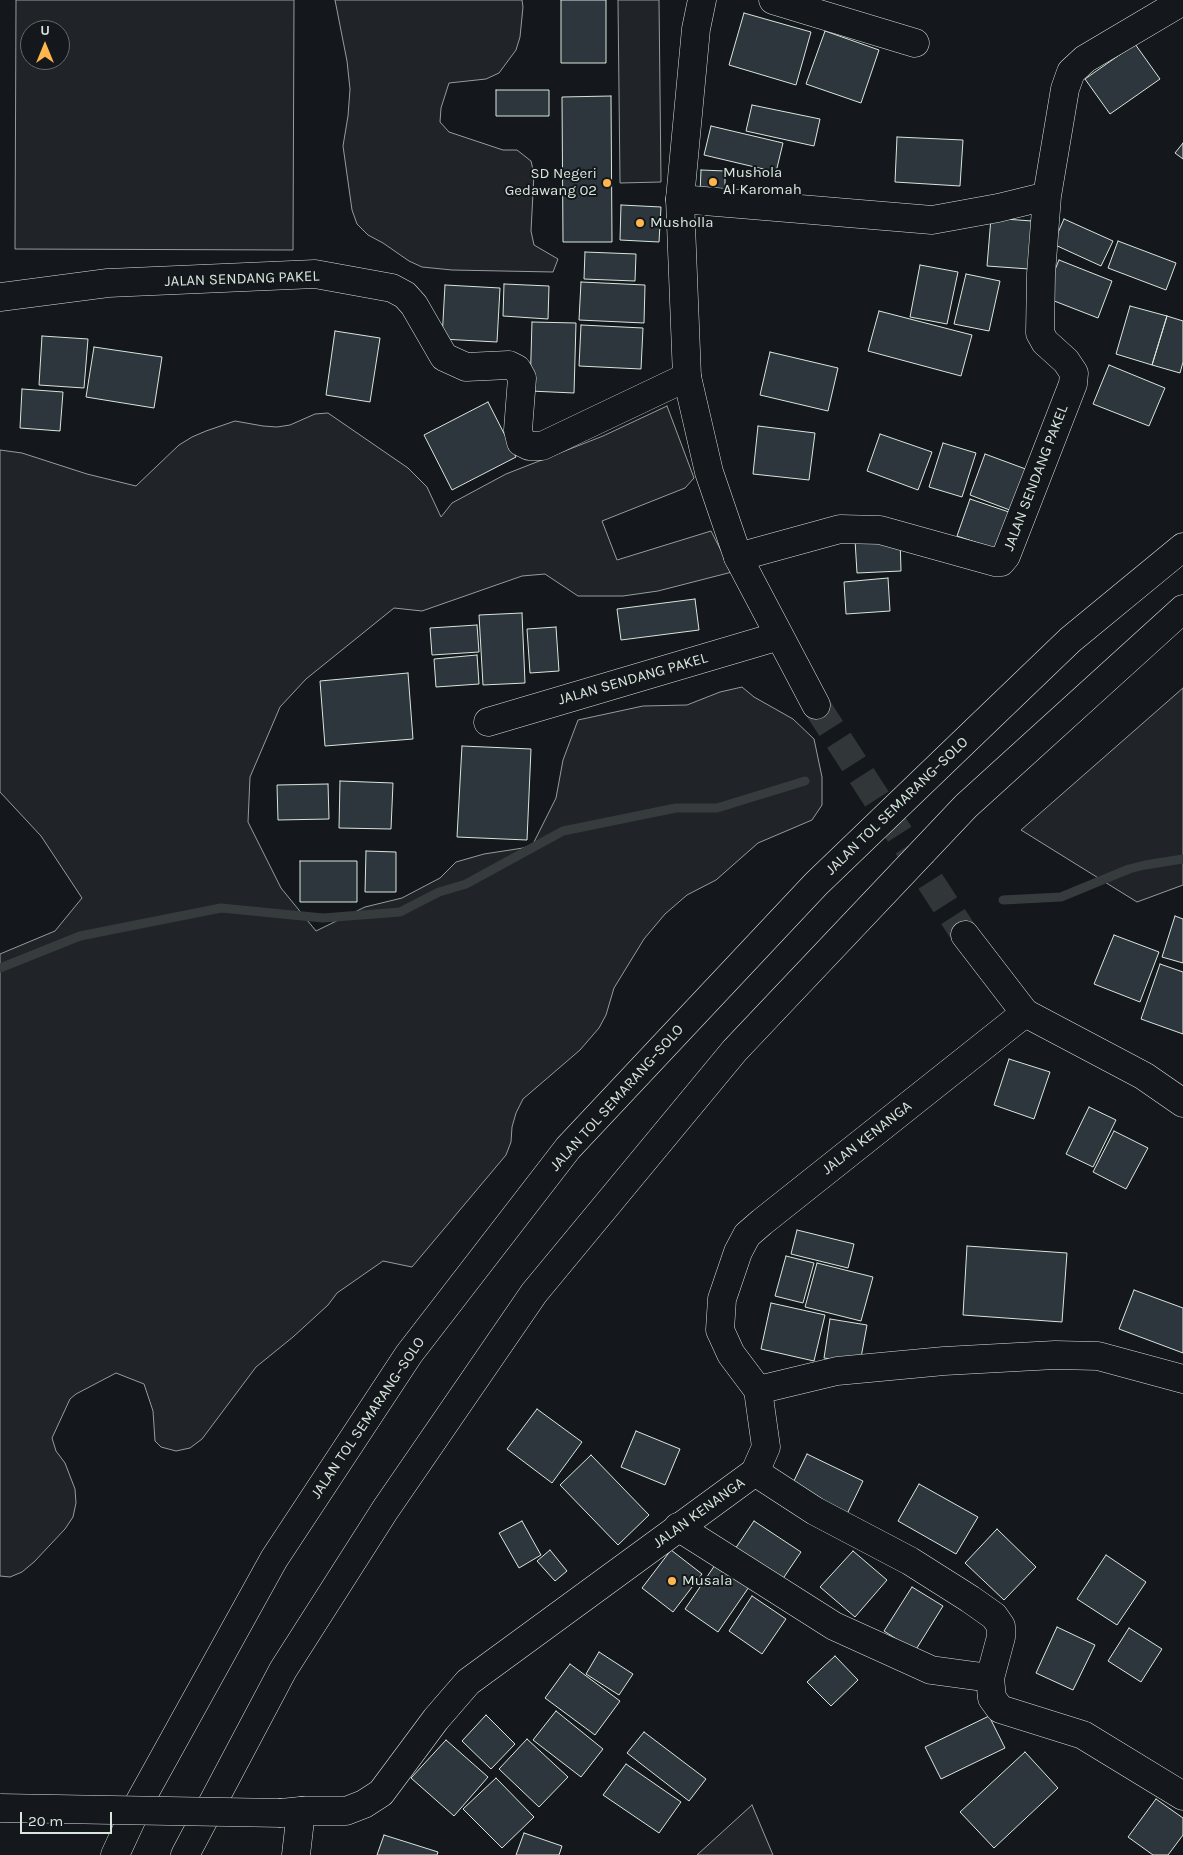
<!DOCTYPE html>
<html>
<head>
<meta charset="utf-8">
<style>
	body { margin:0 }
	#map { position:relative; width:1183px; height:1855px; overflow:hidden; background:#14181c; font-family:Karla,sans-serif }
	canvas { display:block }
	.north { position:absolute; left:20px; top:20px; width:50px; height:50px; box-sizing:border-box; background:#14181c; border:1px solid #626a69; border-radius:50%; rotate:0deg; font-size:14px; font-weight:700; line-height:20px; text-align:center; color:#d8e6dc }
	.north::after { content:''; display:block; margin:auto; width:18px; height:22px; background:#ffb74d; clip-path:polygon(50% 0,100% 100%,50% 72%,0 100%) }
	.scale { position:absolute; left:20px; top:1812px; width:92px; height:22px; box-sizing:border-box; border:2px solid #d8e6dc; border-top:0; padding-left:6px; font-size:15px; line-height:18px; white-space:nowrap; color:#d8e6dc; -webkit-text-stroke:4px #14181c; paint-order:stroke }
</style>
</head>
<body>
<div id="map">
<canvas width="1183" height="1855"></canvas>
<div class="north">U</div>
<div class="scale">20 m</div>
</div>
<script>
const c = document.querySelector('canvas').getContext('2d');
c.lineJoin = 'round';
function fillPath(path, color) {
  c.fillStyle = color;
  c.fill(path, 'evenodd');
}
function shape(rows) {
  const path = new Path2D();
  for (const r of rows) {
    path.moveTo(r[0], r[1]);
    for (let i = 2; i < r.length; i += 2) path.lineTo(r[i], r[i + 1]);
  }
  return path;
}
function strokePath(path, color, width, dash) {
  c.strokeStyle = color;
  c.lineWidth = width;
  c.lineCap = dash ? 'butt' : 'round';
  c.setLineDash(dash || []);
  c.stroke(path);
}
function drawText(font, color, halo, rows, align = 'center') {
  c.font = font + ' Karla,sans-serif';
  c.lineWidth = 4;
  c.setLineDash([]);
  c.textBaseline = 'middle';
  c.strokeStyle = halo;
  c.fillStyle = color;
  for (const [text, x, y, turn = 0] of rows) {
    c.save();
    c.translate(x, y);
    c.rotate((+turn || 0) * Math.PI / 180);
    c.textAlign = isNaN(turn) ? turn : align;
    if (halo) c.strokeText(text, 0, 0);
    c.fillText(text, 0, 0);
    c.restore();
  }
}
const green = shape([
	[16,0,294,0,293,250,15,249,16,0],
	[30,30,60,30,60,60,30,60,30,30],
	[335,0,522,0,523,7,520,37,516,50,499,73,486,79,449,83,441,108,440,122,449,132,503,150,517,150,531,161,534,174,531,231,534,245,558,259,553,272,452,270,422,267,409,261,383,243,368,235,357,224,352,210,343,146,348,116,350,89,347,61,335,0],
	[618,0,659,0,661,182,620,183,618,0],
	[667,406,694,478,685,488,602,521,617,560,711,531,732,572,658,591,623,596,578,596,545,574,522,576,422,611,394,608,306,679,280,707,250,777,248,822,281,888,316,931,365,907,402,898,440,878,456,862,484,854,523,848,533,844,556,798,563,760,578,720,643,706,687,705,720,692,742,687,754,697,793,719,814,739,822,777,822,805,812,820,758,843,716,880,687,895,665,914,644,939,614,988,606,1015,599,1028,580,1050,523,1099,516,1113,512,1127,511,1142,506,1155,412,1267,383,1261,337,1293,328,1305,293,1337,256,1367,202,1439,190,1448,176,1451,161,1447,155,1441,153,1411,144,1384,116,1373,76,1394,70,1399,52,1438,56,1451,65,1463,75,1489,76,1503,73,1517,65,1529,34,1562,22,1572,10,1577,0,1576,0,954,55,931,82,898,41,836,0,792,0,450,22,453,87,474,136,486,179,445,192,437,206,431,235,421,263,426,277,427,290,425,315,414,328,413,408,468,427,487,441,517,452,503,506,474,603,436,667,406],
	[1183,688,1183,885,1137,902,1021,830,1183,688],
	[752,1805,773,1855,697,1855,752,1805]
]);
fillPath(green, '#202428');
strokePath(green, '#939e99', 1);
strokePath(shape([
	[1003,900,1061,897,1129,869,1145,865,1183,859],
	[0,968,80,936,221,908,323,918,400,912,439,892,466,884,563,831,676,808,717,808,805,781]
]), '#363b3e', 9);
const building = shape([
	[561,0,606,0,606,63,561,63,561,0],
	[744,13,811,32,796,85,729,65,744,13],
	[825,31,879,50,861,103,806,84,825,31],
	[1135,44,1160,79,1110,114,1085,79,1135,44],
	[496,90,549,90,549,116,496,116,496,90],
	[611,96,612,242,563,242,562,97,611,96],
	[752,105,820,119,814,146,746,131,752,105],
	[711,126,783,143,776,172,704,155,711,126],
	[897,137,963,140,960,186,895,182,897,137],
	[1183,143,1183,159,1175,153,1183,143],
	[701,170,725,171,725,195,700,194,701,170],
	[621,205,661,207,659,242,620,240,621,205],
	[991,218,1032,221,1029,269,987,266,991,218],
	[1064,219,1113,241,1101,266,1053,244,1064,219],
	[1118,241,1176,263,1166,290,1108,268,1118,241],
	[585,252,636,254,635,281,584,279,585,252],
	[1059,260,1112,281,1098,318,1044,297,1059,260],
	[920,265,958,272,947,324,910,317,920,265],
	[966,274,1000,281,989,331,954,324,966,274],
	[581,282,645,285,644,323,579,320,581,282],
	[504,284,549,286,548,319,503,316,504,284],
	[445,285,500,288,497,342,442,339,445,285],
	[1130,306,1167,316,1152,365,1116,354,1130,306],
	[879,311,972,335,961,376,868,351,879,311],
	[1167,316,1183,321,1183,362,1180,373,1152,365,1167,316],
	[532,322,576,323,574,393,530,391,532,322],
	[581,325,643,328,641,369,579,366,581,325],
	[335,331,380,338,370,402,326,395,335,331],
	[42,336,88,339,84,388,39,385,42,336],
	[94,347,162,357,154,408,86,397,94,347],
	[770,352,838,368,828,411,760,395,770,352],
	[1109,365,1165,388,1149,426,1093,404,1109,365],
	[22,389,63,392,60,431,20,428,22,389],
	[488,402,516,457,452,490,424,435,488,402],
	[758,426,815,433,809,480,753,474,758,426],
	[880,434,932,452,918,490,867,471,880,434],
	[943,443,976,453,962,497,929,487,943,443],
	[985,454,1031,471,1015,512,970,495,985,454],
	[970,499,1009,512,996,549,957,536,970,499],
	[900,537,901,571,857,573,855,540,900,537],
	[888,578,890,611,846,614,844,582,888,578],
	[695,599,699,630,621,640,617,609,695,599],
	[522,613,525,683,483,685,479,615,522,613],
	[477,625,479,652,432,655,430,628,477,625],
	[556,627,559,671,530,673,527,629,556,627],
	[477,655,479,684,436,687,434,659,477,655],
	[408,673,413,739,325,746,320,681,408,673],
	[462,746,531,749,527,840,457,837,462,746],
	[340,781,393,783,391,829,339,828,340,781],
	[328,784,329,819,278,820,277,785,328,784],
	[366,851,396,852,396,892,365,892,366,851],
	[300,861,357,861,357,902,300,902,300,861],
	[1175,916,1183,919,1183,963,1162,957,1175,916],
	[1114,935,1159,952,1140,1002,1094,984,1114,935],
	[1160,964,1183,972,1183,1034,1141,1019,1160,964],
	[1009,1059,1050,1072,1034,1119,994,1105,1009,1059],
	[1089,1107,1116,1120,1093,1167,1066,1154,1089,1107],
	[1114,1131,1148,1148,1126,1189,1093,1172,1114,1131],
	[797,1230,854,1244,848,1268,791,1254,797,1230],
	[967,1246,1067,1253,1062,1322,963,1315,967,1246],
	[786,1256,814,1263,803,1303,775,1296,786,1256],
	[817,1263,873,1277,861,1321,805,1307,817,1263],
	[1134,1290,1183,1308,1183,1353,1119,1329,1134,1290],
	[771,1303,825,1315,814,1361,761,1349,771,1303],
	[830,1319,867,1325,860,1363,824,1358,830,1319],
	[537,1409,582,1442,552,1483,507,1449,537,1409],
	[636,1431,680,1449,665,1485,621,1467,636,1431],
	[807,1454,863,1481,847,1514,791,1487,807,1454],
	[591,1455,649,1515,618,1545,560,1485,591,1455],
	[919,1484,978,1517,956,1554,898,1521,919,1484],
	[522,1521,541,1555,519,1568,499,1533,522,1521],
	[754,1521,801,1552,782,1580,735,1549,754,1521],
	[997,1529,1036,1567,1004,1600,965,1563,997,1529],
	[550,1550,567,1571,555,1581,537,1561,550,1550],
	[671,1550,702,1574,673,1612,642,1588,671,1550],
	[853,1551,887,1580,855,1617,820,1587,853,1551],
	[1106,1555,1146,1582,1117,1625,1077,1599,1106,1555],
	[715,1565,749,1587,718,1632,685,1609,715,1565],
	[912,1587,943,1606,915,1651,884,1631,912,1587],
	[752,1596,786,1619,762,1654,729,1631,752,1596],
	[1057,1627,1095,1645,1073,1690,1036,1673,1057,1627],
	[1129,1628,1162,1649,1141,1682,1108,1661,1129,1628],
	[599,1652,633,1674,619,1695,586,1674,599,1652],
	[835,1656,858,1680,831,1706,807,1682,835,1656],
	[570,1664,620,1701,595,1735,545,1698,570,1664],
	[556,1711,603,1749,581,1777,533,1740,556,1711],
	[486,1715,515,1744,491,1769,462,1741,486,1715],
	[989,1716,1005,1748,941,1779,925,1747,989,1716],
	[644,1732,706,1779,689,1801,627,1753,644,1732],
	[527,1739,568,1777,539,1807,499,1769,527,1739],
	[446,1740,488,1777,454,1816,411,1778,446,1740],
	[1025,1752,1058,1788,994,1848,960,1812,1025,1752],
	[626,1764,681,1802,659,1833,603,1795,626,1764],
	[496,1778,534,1817,502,1848,463,1809,496,1778],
	[1156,1799,1183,1818,1183,1835,1168,1855,1153,1855,1128,1837,1156,1799],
	[524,1833,562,1846,559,1855,516,1855,524,1833],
	[384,1835,438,1852,437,1855,377,1855,384,1835]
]);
fillPath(building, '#2c363c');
strokePath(building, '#d8e6dc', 1);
strokePath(shape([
	[816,705,965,935]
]), '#313739', 28, [28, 14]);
const street = shape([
	[773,0,915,43],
	[680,199,932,220,998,208,1047,196,1065,89,1071,72,1085,59,1183,1],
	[0,297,108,283,315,274,392,288,405,295,414,305,444,357,466,367,509,365,517,369,522,378,518,430,521,442,529,446,542,446,687,377],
	[738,557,840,529,880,530,995,562,1001,562,1006,556,1073,384,1074,373,1066,361,1045,342,1040,333,1041,274,1047,196],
	[488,722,779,636],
	[1025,1013,1144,1076,1183,1103],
	[758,1390,837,1371,944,1361,1055,1355,1098,1356,1183,1379],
	[755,1472,815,1511,910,1561,970,1599,994,1616,1001,1626,1001,1637,990,1678,992,1698,1000,1709,1083,1735,1183,1796],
	[678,1527,834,1626,931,1670,990,1678],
	[296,1855,301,1811]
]);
const secondary = shape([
	[702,0,696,29,680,199,687,377,709,472,738,557,816,705],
	[281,1813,301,1811,346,1811,364,1804,381,1793,436,1719,468,1682,755,1472,766,1447,758,1390,731,1354,720,1330,722,1299,738,1252,747,1235,762,1222,1025,1013,965,935]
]);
const highway = shape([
	[115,1855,140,1801,274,1559,409,1354,568,1148,816,884,1070,640,1183,547],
	[185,1855,283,1670,385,1510,534,1293,735,1050,966,806,1183,609]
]);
strokePath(street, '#d8e6dc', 29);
strokePath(secondary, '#d8e6dc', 29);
strokePath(highway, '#d8e6dc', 29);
strokePath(street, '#14181c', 28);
strokePath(secondary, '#14181c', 28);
strokePath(highway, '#14181c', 28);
const secondaryBridge = shape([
	[0,1808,281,1813]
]);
strokePath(secondaryBridge, '#d8e6dc', 29, []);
strokePath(secondaryBridge, '#14181c', 28);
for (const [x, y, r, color] of [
	[713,182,5,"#ffb74d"],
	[607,183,5,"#ffb74d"],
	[640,223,5,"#ffb74d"],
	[672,1581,5,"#ffb74d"]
]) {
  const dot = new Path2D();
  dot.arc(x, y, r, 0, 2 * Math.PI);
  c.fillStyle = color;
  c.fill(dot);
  strokePath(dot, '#14181c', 2);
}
drawText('15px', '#d8e6dc', '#14181c', [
	["Mushola",723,173],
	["Al Karomah",723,190],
	["SD Negeri",597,174,"right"],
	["Gedawang 02",597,191,"right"],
	["Musholla",650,223],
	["Musala",682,1581]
], 'left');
drawText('15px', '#d8e6dc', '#14181c', [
	["JALAN SENDANG PAKEL",242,279,-2],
	["JALAN SENDANG PAKEL",1036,478,-69],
	["JALAN SENDANG PAKEL",633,679,-16],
	["JALAN TOL SEMARANG–SOLO",897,806,-44],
	["JALAN TOL SEMARANG–SOLO",617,1098,-48],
	["JALAN KENANGA",867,1138,-38],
	["JALAN TOL SEMARANG–SOLO",368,1418,-56],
	["JALAN KENANGA",699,1513,-36]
]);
</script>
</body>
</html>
